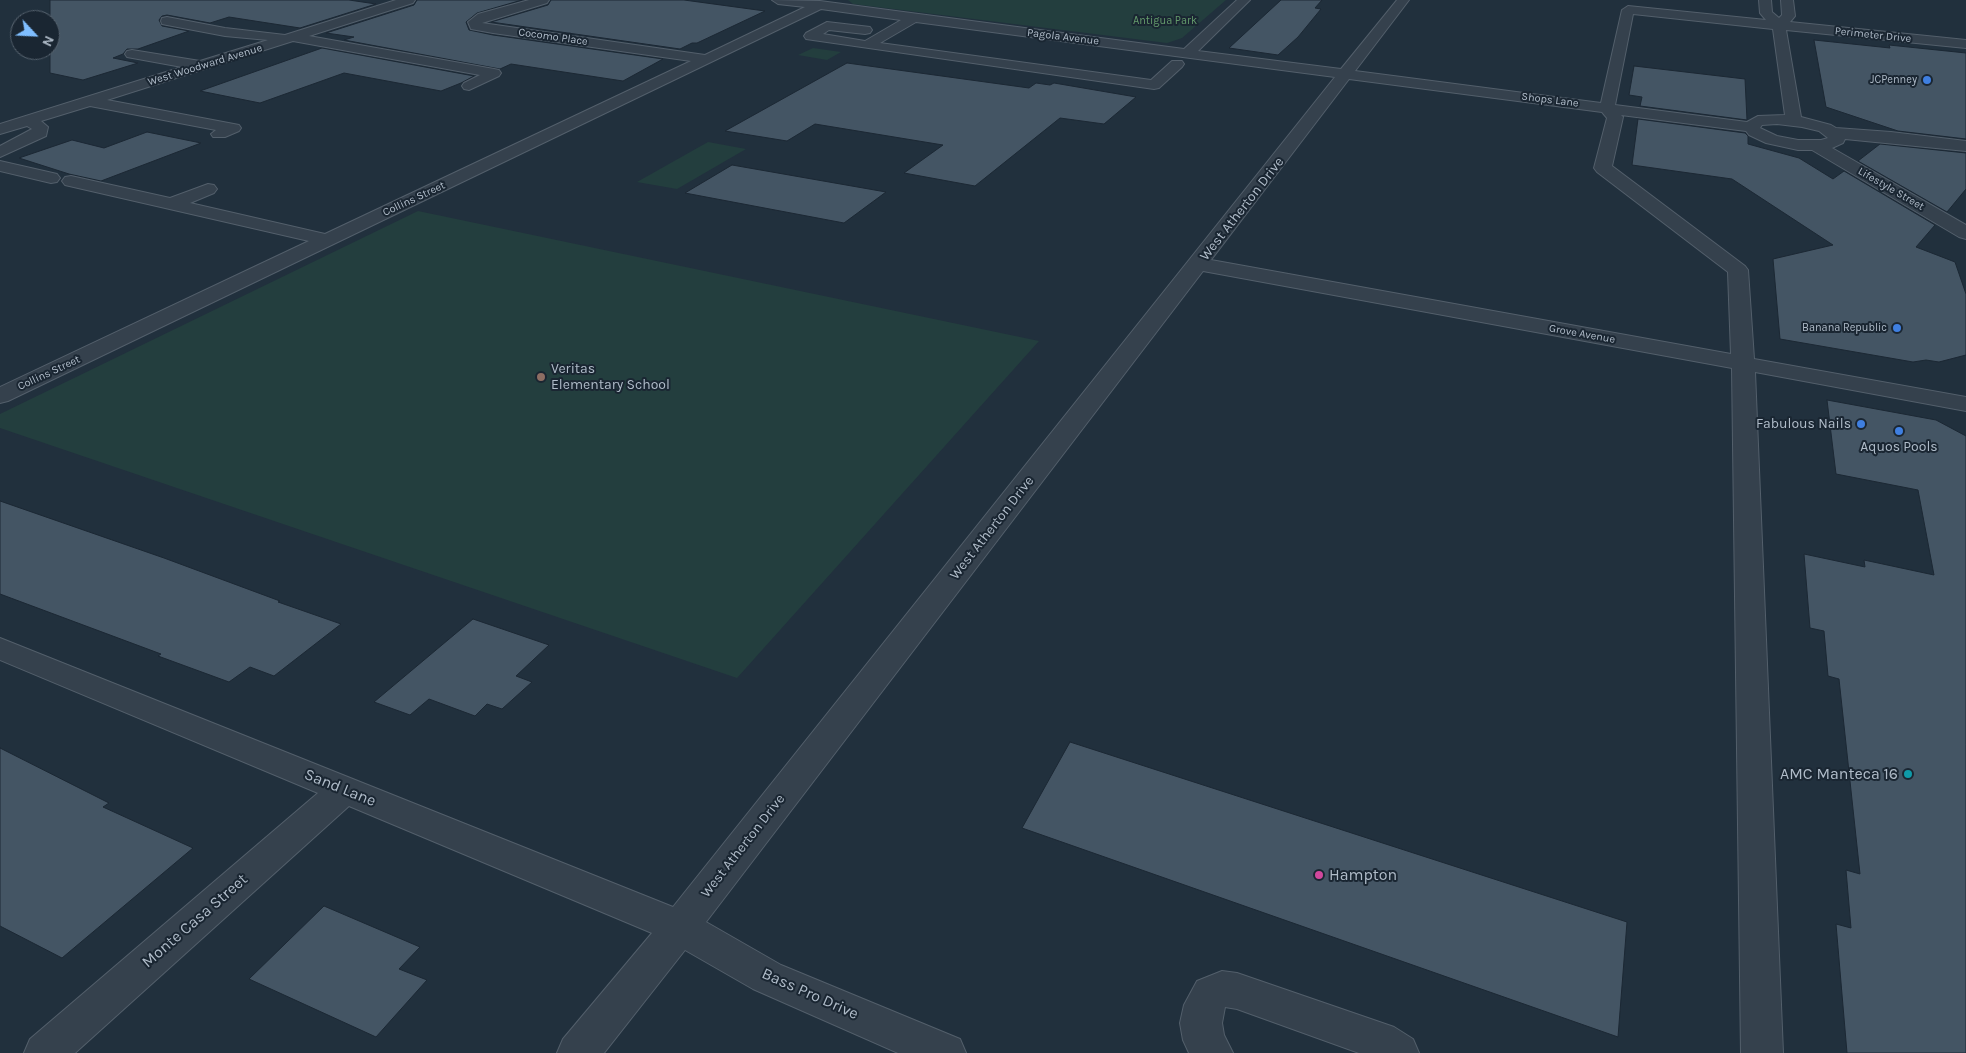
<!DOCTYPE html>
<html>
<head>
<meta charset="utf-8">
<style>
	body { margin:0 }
	#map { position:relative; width:1966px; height:1053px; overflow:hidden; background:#21303d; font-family:Karla,sans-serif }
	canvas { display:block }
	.north { position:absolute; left:10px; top:10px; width:50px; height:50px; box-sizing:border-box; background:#1a2632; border:1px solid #56626e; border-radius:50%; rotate:115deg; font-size:14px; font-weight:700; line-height:20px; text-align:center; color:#b0bcc9 }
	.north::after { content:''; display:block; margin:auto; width:18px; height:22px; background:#7fbeff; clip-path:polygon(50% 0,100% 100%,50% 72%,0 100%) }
</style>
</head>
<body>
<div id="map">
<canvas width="1966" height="1053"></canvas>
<div class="north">N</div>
</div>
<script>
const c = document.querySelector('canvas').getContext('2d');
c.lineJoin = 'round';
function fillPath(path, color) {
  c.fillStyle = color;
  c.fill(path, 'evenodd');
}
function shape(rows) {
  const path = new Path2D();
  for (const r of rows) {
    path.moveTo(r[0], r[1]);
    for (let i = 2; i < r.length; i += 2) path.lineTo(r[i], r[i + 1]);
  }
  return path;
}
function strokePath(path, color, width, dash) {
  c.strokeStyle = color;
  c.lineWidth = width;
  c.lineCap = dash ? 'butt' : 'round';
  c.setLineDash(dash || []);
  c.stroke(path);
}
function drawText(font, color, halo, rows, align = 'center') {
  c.font = font + ' Karla,sans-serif';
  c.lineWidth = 4;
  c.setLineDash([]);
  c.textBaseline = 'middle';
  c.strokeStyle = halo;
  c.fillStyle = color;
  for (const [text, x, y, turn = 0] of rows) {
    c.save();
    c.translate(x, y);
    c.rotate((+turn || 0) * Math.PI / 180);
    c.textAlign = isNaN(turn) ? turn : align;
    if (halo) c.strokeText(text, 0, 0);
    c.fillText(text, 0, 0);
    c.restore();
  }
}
fillPath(shape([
	[848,0,1226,0,1182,38,1167,43,853,4],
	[813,48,841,52,827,60,798,55],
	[708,142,746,149,677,189,637,182],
	[418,211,1039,341,737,678,0,428,0,414]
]), '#233e3e');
const building = shape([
	[50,0,349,0,376,4,300,28,229,17,210,23,167,15,162,16,159,20,162,26,189,31,138,49,127,49,123,54,113,58,138,63,83,80,50,73,50,0],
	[417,0,522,0,477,13,466,22,469,30,493,35,663,59,623,81,511,64,500,69,344,40,354,37,326,33,414,5,417,0],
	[551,0,684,0,765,11,697,43,692,43,680,49,491,22,548,5,551,0],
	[1281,0,1322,0,1315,8,1321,9,1298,37,1278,55,1229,48,1281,0],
	[1814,40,1890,48,1889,45,1966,53,1966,139,1898,131,1826,107,1814,40],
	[322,48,474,76,461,83,441,91,344,73,260,103,200,91,322,48],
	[847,63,1029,88,1036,83,1050,85,1054,83,1136,97,1104,124,1060,118,975,186,904,173,943,145,815,124,787,141,725,131,847,63],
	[1634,66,1745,79,1747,120,1640,106,1642,97,1629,95,1634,66],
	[1638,119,1745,133,1748,136,1748,144,1799,158,1833,179,1844,171,1935,225,1916,247,1955,262,1966,294,1966,355,1939,362,1926,360,1913,362,1780,339,1773,259,1833,245,1732,179,1632,165,1638,119],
	[147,132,201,143,101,181,69,174,19,158,72,140,104,148,147,132],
	[1880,144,1966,153,1966,189,1947,212,1858,161,1880,144],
	[732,165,886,192,844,223,685,193,732,165],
	[1827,400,1936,420,1966,436,1966,1053,1847,1053,1836,924,1851,928,1846,870,1860,874,1839,679,1828,676,1824,631,1810,628,1804,554,1865,567,1864,560,1934,575,1918,490,1836,474,1827,400],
	[0,501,164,558,280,601,278,602,341,624,274,676,250,667,229,682,158,656,161,654,0,594,0,501],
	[473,619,549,645,516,676,532,682,502,709,487,704,475,716,429,699,410,715,374,702,473,619],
	[1070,742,1627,922,1618,1037,1022,828,1070,742],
	[0,748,109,803,103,807,193,848,62,958,0,926,0,748],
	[324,906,420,947,399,969,427,980,376,1037,249,979,324,906]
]);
fillPath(building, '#445564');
strokePath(building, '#1c2834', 1);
const minor = shape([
	[396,0,415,0,413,3,309,36,494,69,499,70,501,73,499,76,469,90,464,89,462,86,464,83,480,75,293,41,107,100,239,125,241,128,239,131,225,137,213,137,211,134,216,130,90,106,41,121,48,127,46,136,0,157,0,146,32,129,27,126,0,134,0,124,182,67,127,57,125,54,127,51,132,50,200,61,268,40,225,36,167,25,162,24,161,21,162,18,167,17,225,28,285,35,396,0],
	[529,0,549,0,547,3,482,23,705,55,805,7,778,4,772,0,820,1,1184,49,1237,0,1250,0,1198,51,1341,69,1397,0,1409,0,1355,71,1601,103,1622,10,1628,6,1766,20,1760,13,1759,0,1771,0,1772,12,1779,18,1782,15,1781,0,1793,0,1795,16,1790,22,1966,40,1966,48,1786,30,1801,117,1831,125,1836,128,1891,132,1966,141,1966,151,1845,139,1843,143,1832,148,1966,225,1966,239,1959,237,1812,150,1798,150,1766,143,1749,135,1746,131,1621,115,1623,117,1612,166,1745,266,1748,270,1754,359,1966,397,1966,411,1755,372,1783,1053,1741,1053,1732,368,1203,271,706,922,781,965,960,1039,966,1053,898,1053,753,989,685,950,604,1053,557,1053,563,1039,652,933,349,806,75,1053,24,1053,30,1039,318,793,0,660,0,638,673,907,1335,77,916,22,880,43,1151,80,1172,61,1182,61,1184,64,1182,67,1159,88,1154,89,806,39,804,36,806,33,827,22,870,27,872,30,870,33,865,34,829,30,823,34,865,41,901,20,821,9,8,401,0,403,0,387,309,241,65,185,62,181,65,177,71,176,170,198,208,184,214,185,217,189,214,193,190,203,325,234,691,61,493,33,471,29,468,22,478,14,529,0],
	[1633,14,1773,29,1785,115,1758,116,1747,122,1615,105,1633,14],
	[1349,79,1602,112,1607,118,1594,168,1597,172,1728,272,1731,354,1211,260,1349,79],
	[1777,124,1802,127,1819,131,1828,138,1821,140,1798,140,1777,136,1760,128,1762,125,1777,124],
	[0,161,57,174,60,178,57,182,51,183,0,171,0,161],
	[1222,971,1237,973,1394,1027,1413,1039,1419,1053,1359,1053,1237,1009,1225,1007,1222,1023,1224,1035,1233,1053,1189,1053,1183,1040,1180,1023,1184,1005,1197,981,1222,971]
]);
strokePath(minor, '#535f6b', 2);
fillPath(minor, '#35414d');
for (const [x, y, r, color] of [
	[1927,80,5,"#3f7fe0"],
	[1897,328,5,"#3f7fe0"],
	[541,377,5,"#8d6e63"],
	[1861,424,5,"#3f7fe0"],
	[1899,431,5,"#3f7fe0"],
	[1908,774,5,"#0f9aa8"],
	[1319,875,5,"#d1479c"]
]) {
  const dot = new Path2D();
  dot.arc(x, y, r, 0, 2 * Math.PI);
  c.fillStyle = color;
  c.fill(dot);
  strokePath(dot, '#1a2632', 2);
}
drawText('11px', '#659c6c', '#1a2632', [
	["Antigua Park",1165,21]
]);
drawText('11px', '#b0bcc9', '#1a2632', [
	["Perimeter Drive",1873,35,6],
	["Cocomo Place",553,37,8],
	["Pagola Avenue",1063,37,7],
	["West Woodward Avenue",205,65,-17],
	["Shops Lane",1550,100,7],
	["Lifestyle Street",1891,189,30],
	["Collins Street",414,199,-25],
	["Grove Avenue",1582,334,10],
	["Collins Street",49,373,-25]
]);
drawText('11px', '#b0bcc9', '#1a2632', [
	["JCPenney",1917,80],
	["Banana Republic",1887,328]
], 'right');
drawText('14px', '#b0bcc9', '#1a2632', [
	["West Atherton Drive",1242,209,-52],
	["West Atherton Drive",992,528,-52],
	["West Atherton Drive",743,846,-52]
]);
drawText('14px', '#b0bcc9', '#1a2632', [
	["Veritas",551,369],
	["Elementary School",551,385],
	["Fabulous Nails",1851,424,"right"],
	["Aquos Pools",1899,447,"center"]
], 'left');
drawText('16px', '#b0bcc9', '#1a2632', [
	["AMC Manteca 16",1898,774],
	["Hampton",1329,875,"left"]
], 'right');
drawText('16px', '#b0bcc9', '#1a2632', [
	["Sand Lane",340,788,22],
	["Monte Casa Street",195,921,-41],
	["Bass Pro Drive",810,994,24]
]);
</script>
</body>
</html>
